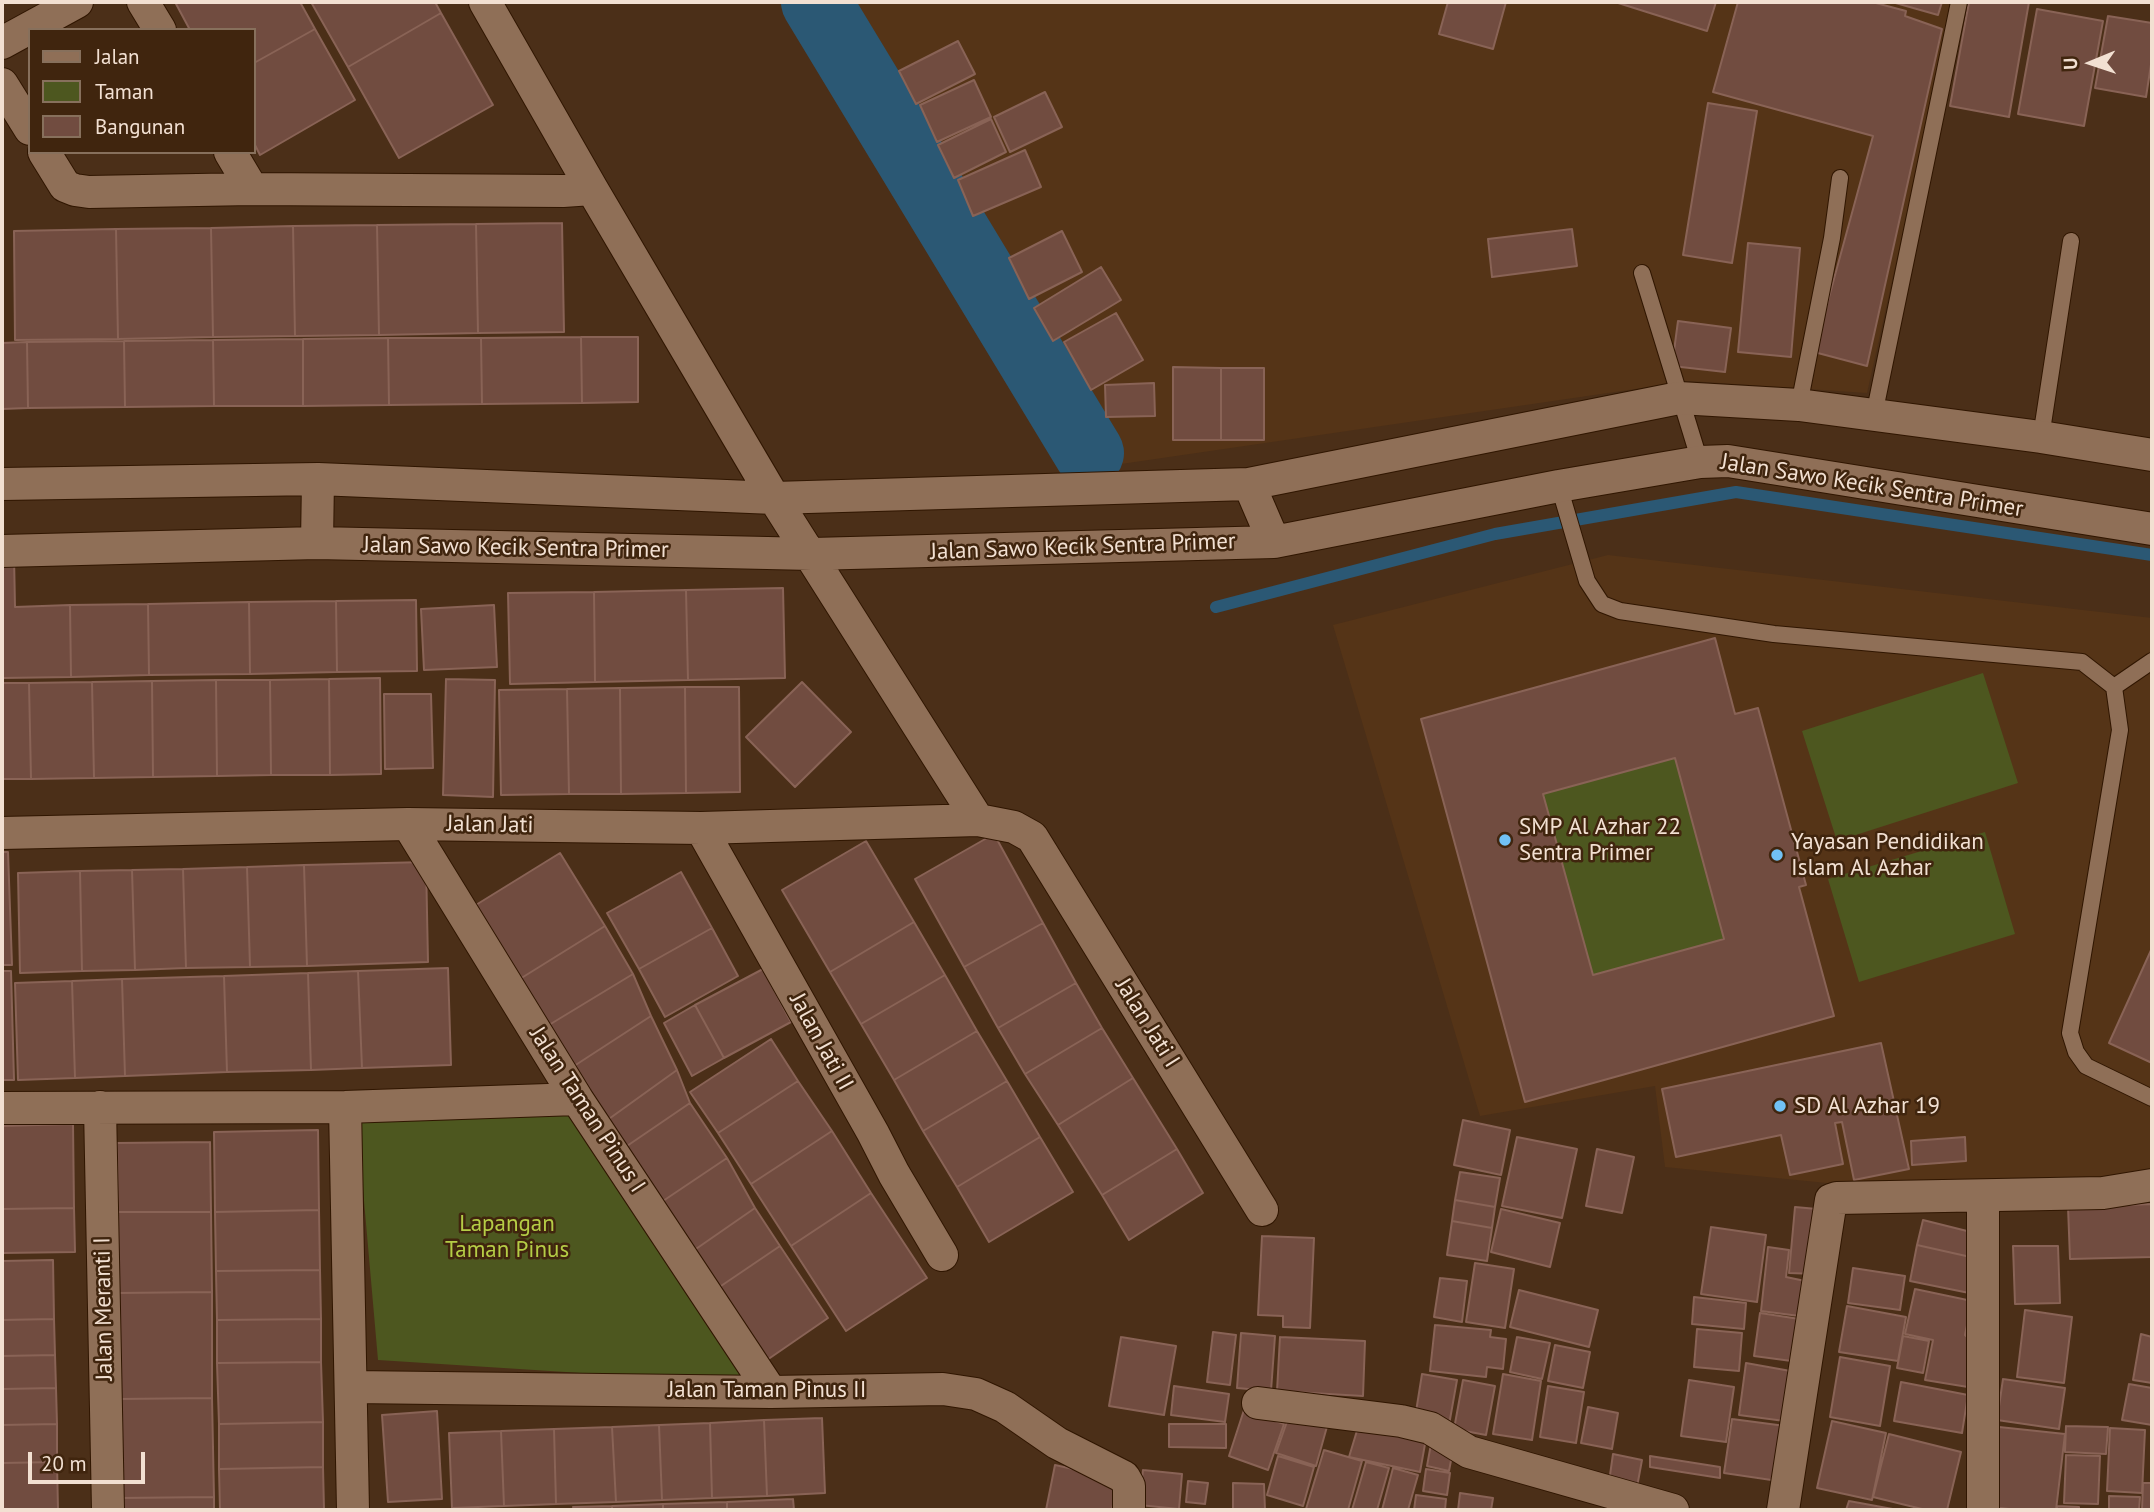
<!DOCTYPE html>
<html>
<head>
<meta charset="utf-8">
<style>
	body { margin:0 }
	#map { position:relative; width:2154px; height:1512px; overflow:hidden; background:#4b2f18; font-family:"PT Sans",sans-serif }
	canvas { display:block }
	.frame { position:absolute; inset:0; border:4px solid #f2e0d2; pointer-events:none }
	.legend { position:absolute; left:28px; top:28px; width:228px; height:126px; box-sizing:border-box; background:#40250e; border:2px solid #87705c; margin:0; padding:9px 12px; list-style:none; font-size:21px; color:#f2e0d2 }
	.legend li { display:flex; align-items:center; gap:14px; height:35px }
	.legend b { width:35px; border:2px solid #87705c }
	.north { position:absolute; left:2056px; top:28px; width:70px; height:70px; -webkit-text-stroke:5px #40250e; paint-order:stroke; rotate:268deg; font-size:19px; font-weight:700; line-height:28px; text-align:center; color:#f2e0d2 }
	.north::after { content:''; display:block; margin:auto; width:24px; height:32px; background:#f2e0d2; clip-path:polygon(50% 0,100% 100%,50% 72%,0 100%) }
	.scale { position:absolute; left:28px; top:1452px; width:117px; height:32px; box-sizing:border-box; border:4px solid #f2e0d2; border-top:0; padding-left:9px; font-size:21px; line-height:24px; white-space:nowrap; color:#f2e0d2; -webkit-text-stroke:5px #40250e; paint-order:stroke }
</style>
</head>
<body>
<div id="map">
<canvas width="2154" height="1512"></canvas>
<div class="frame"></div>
<ul class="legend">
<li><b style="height:9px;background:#8f6f57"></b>Jalan</li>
<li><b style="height:19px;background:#4d571f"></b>Taman</li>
<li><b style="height:19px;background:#714c40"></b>Bangunan</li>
</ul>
<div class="north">U</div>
<div class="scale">20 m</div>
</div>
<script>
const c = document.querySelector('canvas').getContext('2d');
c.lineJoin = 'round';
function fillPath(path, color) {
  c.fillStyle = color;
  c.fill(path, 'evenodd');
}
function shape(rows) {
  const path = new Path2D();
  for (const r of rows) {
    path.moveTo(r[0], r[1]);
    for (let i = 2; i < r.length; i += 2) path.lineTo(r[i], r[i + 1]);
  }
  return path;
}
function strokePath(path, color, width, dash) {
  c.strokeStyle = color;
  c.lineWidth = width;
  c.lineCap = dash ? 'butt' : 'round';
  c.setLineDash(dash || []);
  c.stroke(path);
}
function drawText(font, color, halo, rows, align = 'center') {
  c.font = font + ' "PT Sans",sans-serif';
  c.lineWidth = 5;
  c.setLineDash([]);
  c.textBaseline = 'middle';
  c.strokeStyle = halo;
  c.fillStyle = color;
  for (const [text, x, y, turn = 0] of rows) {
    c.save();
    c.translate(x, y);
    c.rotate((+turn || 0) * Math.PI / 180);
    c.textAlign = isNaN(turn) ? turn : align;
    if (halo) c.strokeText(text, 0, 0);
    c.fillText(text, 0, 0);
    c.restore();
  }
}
fillPath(shape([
	[844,2,1954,2,1867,393,1690,381,1121,464],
	[1608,555,2152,618,2152,1177,1837,1184,1665,1167,1655,1086,1480,1116,1333,625]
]), '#553417');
fillPath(shape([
	[1983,673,2018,783,1837,841,1802,731],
	[1675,758,1724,939,1593,975,1543,794],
	[1985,832,2015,934,1859,982,1828,879],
	[571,1102,769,1385,378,1360,357,1121]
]), '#4d571f');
strokePath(shape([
	[1216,607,1495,534,1736,492,2152,555]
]), '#2b5874', 12);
strokePath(shape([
	[816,2,1089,453]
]), '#2b5874', 70);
const building = shape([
	[175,2,300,2,315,29,254,63,254,30,190,30,175,2],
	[311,2,435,2,441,13,348,67,311,2],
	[1448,2,1506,2,1493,49,1439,34,1448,2],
	[1615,2,1716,2,1707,31,1615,2],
	[1738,2,1872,2,1906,11,1905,16,1942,29,1867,366,1814,352,1873,136,1713,92,1738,2],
	[1892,2,1942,2,1938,15,1892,2],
	[1969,2,2029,2,2009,117,1950,106,1969,2],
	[2037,9,2103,21,2084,126,2018,114,2037,9],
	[441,13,493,105,399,158,348,67,441,13],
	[2108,16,2152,23,2152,58,2146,97,2095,88,2108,16],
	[315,29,355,100,260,155,254,143,254,63,315,29],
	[958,41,975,74,916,104,899,71,958,41],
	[974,80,991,117,937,142,920,105,974,80],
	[1045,92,1062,127,1010,152,994,117,1045,92],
	[1708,103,1757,111,1732,263,1683,255,1708,103],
	[991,119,1006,152,954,178,938,145,991,119],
	[1025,150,1041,187,973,216,958,180,1025,150],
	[562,223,564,332,478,333,476,224,562,223],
	[476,224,478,333,379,335,377,225,476,224],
	[377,225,379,335,295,336,293,226,377,225],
	[293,226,295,336,213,337,211,228,293,226],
	[211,228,213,337,118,339,116,229,211,228],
	[116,229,118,339,15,340,14,231,116,229],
	[1572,229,1577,266,1492,277,1488,239,1572,229],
	[1062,231,1082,272,1029,299,1009,258,1062,231],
	[1748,243,1800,248,1791,357,1738,352,1748,243],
	[1101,267,1121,300,1053,341,1034,308,1101,267],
	[1116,313,1143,360,1091,390,1064,342,1116,313],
	[1678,321,1731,328,1725,372,1672,366,1678,321],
	[581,337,638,337,638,402,582,403,581,337],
	[581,337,582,403,482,404,481,338,581,337],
	[388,338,481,338,482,404,389,405,388,338],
	[388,338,389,405,303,406,303,339,388,338],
	[303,339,303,406,214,406,213,340,303,339],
	[213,340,214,406,125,407,124,341,213,340],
	[124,341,125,407,28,408,27,342,124,341],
	[27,342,28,408,2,409,2,343,27,342],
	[1173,367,1221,368,1221,440,1173,440,1173,367],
	[1221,368,1264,368,1264,440,1221,440,1221,368],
	[1154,383,1155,416,1106,417,1105,385,1154,383],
	[2,556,14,556,15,607,70,605,71,677,2,678,2,556],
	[783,588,785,678,688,680,686,590,783,588],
	[686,590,688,680,595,682,594,592,686,590],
	[594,592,595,682,510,684,508,593,594,592],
	[416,600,417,671,337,672,336,601,416,600],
	[336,601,337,672,250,674,249,602,336,601],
	[249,602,250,674,149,675,148,604,249,602],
	[148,604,149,675,71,677,70,605,148,604],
	[494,605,497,667,424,670,421,609,494,605],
	[1715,638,1735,714,1758,708,1806,885,1799,887,1834,1016,1525,1102,1421,719,1715,638],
	[1675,758,1724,939,1593,975,1543,794,1675,758],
	[380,678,381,774,330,775,329,679,380,678],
	[329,679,330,775,271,775,270,680,329,679],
	[446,679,495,680,493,797,443,795,446,679],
	[216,680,270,680,271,775,217,776,216,680],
	[216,680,217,776,153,777,152,681,216,680],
	[152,681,153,777,94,778,92,682,152,681],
	[92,682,94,778,31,779,29,683,92,682],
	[802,682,851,732,795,787,746,737,802,682],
	[2,683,29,683,31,779,2,779,2,683],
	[685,687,739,687,740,792,686,793,685,687],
	[685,687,686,793,621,794,620,688,685,687],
	[620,688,621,794,569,794,567,689,620,688],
	[567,689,569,794,501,795,499,690,567,689],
	[384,694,431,694,433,768,385,769,384,694],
	[994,834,1043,923,964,967,915,879,994,834],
	[866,841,914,922,830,972,782,890,866,841],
	[2,852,8,852,12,965,2,965,2,852],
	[560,853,605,926,515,982,471,908,560,853],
	[426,862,428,962,307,966,304,865,426,862],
	[304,865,307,966,250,967,247,867,304,865],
	[247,867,250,967,186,968,183,869,247,867],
	[183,869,186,968,135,970,132,870,183,869],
	[132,870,135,970,82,971,80,871,132,870],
	[80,871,82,971,20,973,18,873,80,871],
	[681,872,712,928,639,969,607,913,681,872],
	[914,922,945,975,861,1024,830,972,914,922],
	[1043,923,1076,983,998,1028,964,967,1043,923],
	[605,926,633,974,544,1028,515,982,605,926],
	[712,928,738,976,665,1017,639,969,712,928],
	[2152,948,2152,1063,2109,1043,2152,948],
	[448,968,451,1065,362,1068,358,971,448,968],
	[763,969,791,1022,724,1058,695,1005,763,969],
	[2,971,11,971,14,1080,2,1080,2,971],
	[358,971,362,1068,311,1070,308,973,358,971],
	[308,973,311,1070,227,1072,224,976,308,973],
	[633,974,651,1016,571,1068,544,1028,633,974],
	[945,975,977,1031,894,1080,861,1024,945,975],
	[224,976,227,1072,125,1076,122,979,224,976],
	[122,979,125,1076,75,1078,72,981,122,979],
	[72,981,75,1078,18,1080,15,983,72,981],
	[1076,983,1102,1028,1025,1074,998,1028,1076,983],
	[695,1005,724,1058,692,1076,664,1023,695,1005],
	[651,1016,677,1070,606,1121,571,1068,651,1016],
	[1102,1028,1133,1078,1058,1125,1025,1074,1102,1028],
	[977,1031,1007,1081,923,1131,894,1080,977,1031],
	[771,1039,798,1081,718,1133,690,1092,771,1039],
	[1881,1043,1909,1169,1854,1180,1842,1122,1835,1123,1843,1164,1790,1175,1781,1135,1676,1157,1662,1089,1881,1043],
	[677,1070,690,1103,624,1148,606,1121,677,1070],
	[1133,1078,1177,1149,1102,1195,1058,1125,1133,1078],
	[798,1081,832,1131,751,1184,718,1133,798,1081],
	[1007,1081,1040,1137,957,1187,923,1131,1007,1081],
	[690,1103,727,1158,660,1203,624,1148,690,1103],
	[1463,1120,1510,1130,1501,1175,1454,1165,1463,1120],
	[73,1124,74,1208,2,1209,2,1126,73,1124],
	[318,1130,319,1210,215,1212,214,1132,318,1130],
	[832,1131,871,1193,791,1246,751,1184,832,1131],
	[1040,1137,1073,1192,989,1242,957,1187,1040,1137],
	[1517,1137,1577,1149,1562,1218,1502,1206,1517,1137],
	[1965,1137,1966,1161,1912,1165,1911,1141,1965,1137],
	[210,1142,211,1212,118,1212,117,1143,210,1142],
	[1177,1149,1203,1193,1129,1240,1102,1195,1177,1149],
	[1597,1149,1634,1157,1622,1213,1586,1206,1597,1149],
	[727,1158,755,1208,693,1251,660,1203,727,1158],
	[1460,1172,1500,1178,1495,1207,1455,1200,1460,1172],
	[871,1193,927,1278,846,1331,791,1246,871,1193],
	[1455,1200,1495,1207,1492,1228,1452,1221,1455,1200],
	[2152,1204,2152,1257,2070,1259,2068,1207,2152,1204],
	[1795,1207,1828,1210,1816,1274,1789,1273,1795,1207],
	[74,1208,75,1252,2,1253,2,1209,74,1208],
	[755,1208,780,1246,718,1288,693,1251,755,1208],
	[1501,1209,1560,1223,1550,1267,1491,1252,1501,1209],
	[319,1210,320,1270,216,1271,215,1212,319,1210],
	[118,1212,211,1212,212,1292,118,1293,118,1212],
	[1923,1220,1971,1232,1975,1258,1917,1245,1923,1220],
	[1452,1221,1492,1228,1487,1261,1447,1255,1452,1221],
	[1711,1227,1766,1235,1757,1302,1701,1294,1711,1227],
	[1262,1236,1314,1238,1310,1328,1283,1327,1283,1316,1258,1315,1262,1236],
	[1917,1245,1975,1258,1979,1295,1910,1281,1917,1245],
	[780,1246,828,1318,767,1360,718,1288,780,1246],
	[2013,1246,2058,1246,2060,1303,2015,1304,2013,1246],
	[1768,1247,1789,1250,1786,1277,1810,1282,1807,1317,1761,1311,1768,1247],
	[53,1260,54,1319,2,1320,2,1261,53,1260],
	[1475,1263,1514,1269,1505,1328,1466,1322,1475,1263],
	[1853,1268,1905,1276,1900,1310,1848,1303,1853,1268],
	[320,1270,321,1319,217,1320,216,1271,320,1270],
	[1440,1278,1467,1281,1462,1322,1434,1317,1440,1278],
	[1915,1289,1972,1301,1965,1335,1973,1343,1974,1388,1925,1380,1933,1340,1905,1334,1915,1289],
	[1519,1290,1598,1310,1589,1347,1510,1327,1519,1290],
	[212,1292,212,1398,119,1399,118,1293,212,1292],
	[1694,1297,1746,1303,1744,1329,1692,1324,1694,1297],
	[1847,1306,1906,1317,1898,1361,1839,1352,1847,1306],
	[2025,1310,2072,1317,2064,1383,2017,1377,2025,1310],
	[1760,1313,1806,1320,1799,1362,1754,1356,1760,1313],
	[54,1319,55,1355,2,1356,2,1320,54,1319],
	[321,1319,321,1362,217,1363,217,1320,321,1319],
	[1435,1325,1491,1330,1490,1337,1506,1339,1503,1369,1487,1367,1486,1377,1430,1371,1435,1325],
	[1697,1329,1742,1333,1739,1371,1694,1367,1697,1329],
	[1213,1332,1236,1335,1230,1385,1207,1382,1213,1332],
	[1241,1333,1275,1336,1271,1391,1237,1388,1241,1333],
	[2141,1334,2152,1337,2152,1383,2133,1380,2141,1334],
	[1903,1336,1929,1341,1923,1373,1897,1368,1903,1336],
	[1121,1337,1176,1346,1164,1415,1109,1406,1121,1337],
	[1280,1337,1365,1341,1363,1396,1277,1391,1280,1337],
	[1517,1337,1550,1343,1542,1379,1510,1372,1517,1337],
	[1555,1345,1590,1352,1583,1388,1548,1381,1555,1345],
	[55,1355,56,1388,2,1389,2,1356,55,1355],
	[1840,1357,1890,1366,1880,1426,1830,1417,1840,1357],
	[321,1362,323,1422,219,1424,217,1363,321,1362],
	[1746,1363,1796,1372,1792,1422,1739,1415,1746,1363],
	[1422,1374,1457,1380,1449,1425,1415,1418,1422,1374],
	[1503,1374,1541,1381,1532,1440,1493,1434,1503,1374],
	[2003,1379,2065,1388,2059,1429,1997,1420,2003,1379],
	[1463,1380,1495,1386,1486,1435,1454,1429,1463,1380],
	[1689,1380,1734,1387,1726,1442,1681,1436,1689,1380],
	[1901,1382,1968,1395,1962,1433,1894,1421,1901,1382],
	[2129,1384,2152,1388,2152,1425,2122,1420,2129,1384],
	[1174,1386,1229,1394,1225,1422,1171,1415,1174,1386],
	[1548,1386,1584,1392,1576,1443,1540,1437,1548,1386],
	[56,1388,57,1424,2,1425,2,1389,56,1388],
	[212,1398,214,1497,120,1498,119,1399,212,1398],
	[1588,1407,1618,1413,1612,1449,1581,1443,1588,1407],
	[1244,1410,1284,1424,1268,1470,1229,1456,1244,1410],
	[437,1411,442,1499,388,1502,382,1415,437,1411],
	[1290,1413,1328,1423,1316,1466,1276,1453,1290,1413],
	[822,1418,825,1493,767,1496,764,1420,822,1418],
	[1732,1419,1793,1427,1785,1482,1724,1473,1732,1419],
	[764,1420,767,1496,712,1498,710,1423,764,1420],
	[1832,1421,1886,1433,1872,1500,1817,1488,1832,1421],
	[323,1422,323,1467,219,1469,219,1424,323,1422],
	[710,1423,712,1498,662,1500,659,1425,710,1423],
	[57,1424,57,1462,2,1463,2,1425,57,1424],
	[1169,1424,1226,1424,1226,1448,1169,1447,1169,1424],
	[1359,1424,1427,1433,1420,1472,1349,1457,1359,1424],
	[659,1425,662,1500,616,1502,612,1427,659,1425],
	[2066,1426,2108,1427,2106,1454,2065,1452,2066,1426],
	[612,1427,616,1502,556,1504,554,1429,612,1427],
	[1999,1427,2065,1434,2056,1510,2018,1510,1991,1507,1999,1427],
	[2110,1428,2145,1430,2142,1493,2107,1491,2110,1428],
	[554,1429,556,1504,504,1506,501,1431,554,1429],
	[501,1431,504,1506,452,1508,449,1433,501,1431],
	[1889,1434,1961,1452,1947,1510,1926,1510,1873,1497,1889,1434],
	[1431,1444,1453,1450,1449,1471,1427,1466,1431,1444],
	[1324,1450,1362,1461,1348,1510,1306,1509,1324,1450],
	[1613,1454,1642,1460,1637,1487,1609,1482,1613,1454],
	[2066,1455,2100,1456,2098,1504,2064,1503,2066,1455],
	[1278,1456,1314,1467,1303,1506,1267,1495,1278,1456],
	[1650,1456,1720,1467,1720,1478,1650,1467,1650,1456],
	[57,1462,58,1510,2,1510,2,1463,57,1462],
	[1366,1462,1389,1468,1377,1510,1352,1510,1366,1462],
	[1055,1465,1118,1479,1112,1510,1046,1510,1055,1465],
	[323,1467,324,1510,220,1510,219,1469,323,1467],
	[1393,1468,1418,1475,1408,1510,1382,1510,1393,1468],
	[1426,1469,1450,1473,1447,1495,1423,1491,1426,1469],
	[1143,1470,1182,1474,1179,1509,1139,1505,1143,1470],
	[1188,1481,1208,1483,1205,1504,1186,1502,1188,1481],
	[1233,1483,1264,1484,1265,1510,1233,1510,1233,1483],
	[2143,1483,2152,1483,2152,1510,2142,1510,2143,1483],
	[1460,1493,1493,1498,1491,1510,1458,1510,1460,1493],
	[1416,1495,1446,1499,1445,1510,1414,1510,1416,1495],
	[2109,1496,2140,1497,2139,1510,2109,1510,2109,1496],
	[214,1497,214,1510,120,1510,120,1498,214,1497],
	[793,1499,794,1510,727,1510,727,1502,793,1499],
	[1849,1501,1898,1510,1846,1510,1849,1501],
	[727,1502,727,1510,663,1510,663,1504,727,1502],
	[663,1504,663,1510,612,1510,612,1506,663,1504],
	[612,1506,612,1510,574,1510,573,1507,612,1506],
	[2057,1506,2079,1507,2079,1510,2057,1510,2057,1506]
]);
fillPath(building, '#714c40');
strokePath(building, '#896356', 2);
const service = shape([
	[1642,273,1700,462],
	[1799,405,1832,238,1840,178],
	[1874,415,1959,2],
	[2041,437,2071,241],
	[1559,486,1587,581,1602,604,1620,611,1774,634,2082,662,2114,687,2120,730,2070,1033,2076,1052,2086,1066,2152,1098],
	[2114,687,2152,661]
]);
const minor = shape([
	[143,2,160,30],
	[485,2,592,189,774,498,978,820],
	[2,43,77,2],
	[2,84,30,129],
	[44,152,65,186,75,190,89,192,252,189,563,191,592,189],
	[230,152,252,189],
	[2,484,318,479,774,498,1249,484,1679,398,1799,405,2041,437,2152,455],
	[1249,484,1274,542],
	[317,543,318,479],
	[2,551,317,543,812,554,1274,542,1559,486,1700,462,1728,461,2152,529],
	[408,824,577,1099,771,1392],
	[701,828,873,1133,894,1174,942,1255],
	[2,833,408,824,701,828,978,820,1014,827,1032,837,1262,1210],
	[100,1107,108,1510],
	[345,1107,353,1510],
	[2,1108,345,1107,577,1099],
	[352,1387,771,1392,943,1389,976,1394,1005,1407,1057,1443,1124,1477,1129,1486,1129,1510],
	[1258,1403,1401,1421,1430,1428,1469,1452,1673,1510],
	[1783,1510,1831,1200,1837,1198,2103,1193,2152,1185],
	[1983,1510,1983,1196]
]);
strokePath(service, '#301601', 18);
strokePath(minor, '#301601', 34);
strokePath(service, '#8f6f57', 16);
strokePath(minor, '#8f6f57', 32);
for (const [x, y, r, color] of [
	[1505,840,7,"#71c1f5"],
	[1777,855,7,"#71c1f5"],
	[1780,1106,7,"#71c1f5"]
]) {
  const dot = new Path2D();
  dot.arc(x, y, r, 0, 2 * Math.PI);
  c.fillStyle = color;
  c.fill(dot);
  strokePath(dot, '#40250e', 2.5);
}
drawText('23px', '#f2e0d2', '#40250e', [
	["Jalan Sawo Kecik Sentra Primer",1872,486,9],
	["Jalan Sawo Kecik Sentra Primer",1083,547,-2],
	["Jalan Sawo Kecik Sentra Primer",516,548,1],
	["Jalan Jati",490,825,1],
	["Jalan Jati I",1147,1023,58],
	["Jalan Jati II",821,1042,61],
	["Jalan Taman Pinus I",587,1110,57],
	["Jalan Meranti I",104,1309,-91],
	["Jalan Taman Pinus II",767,1390]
]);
drawText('23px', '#f2e0d2', '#40250e', [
	["SMP Al Azhar 22",1519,827],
	["Sentra Primer",1519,853],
	["Yayasan Pendidikan",1791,842],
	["Islam Al Azhar",1791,868],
	["SD Al Azhar 19",1794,1106]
], 'left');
drawText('23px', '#b5cd46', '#40250e', [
	["Lapangan",507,1224],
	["Taman Pinus",507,1250]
]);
</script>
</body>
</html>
